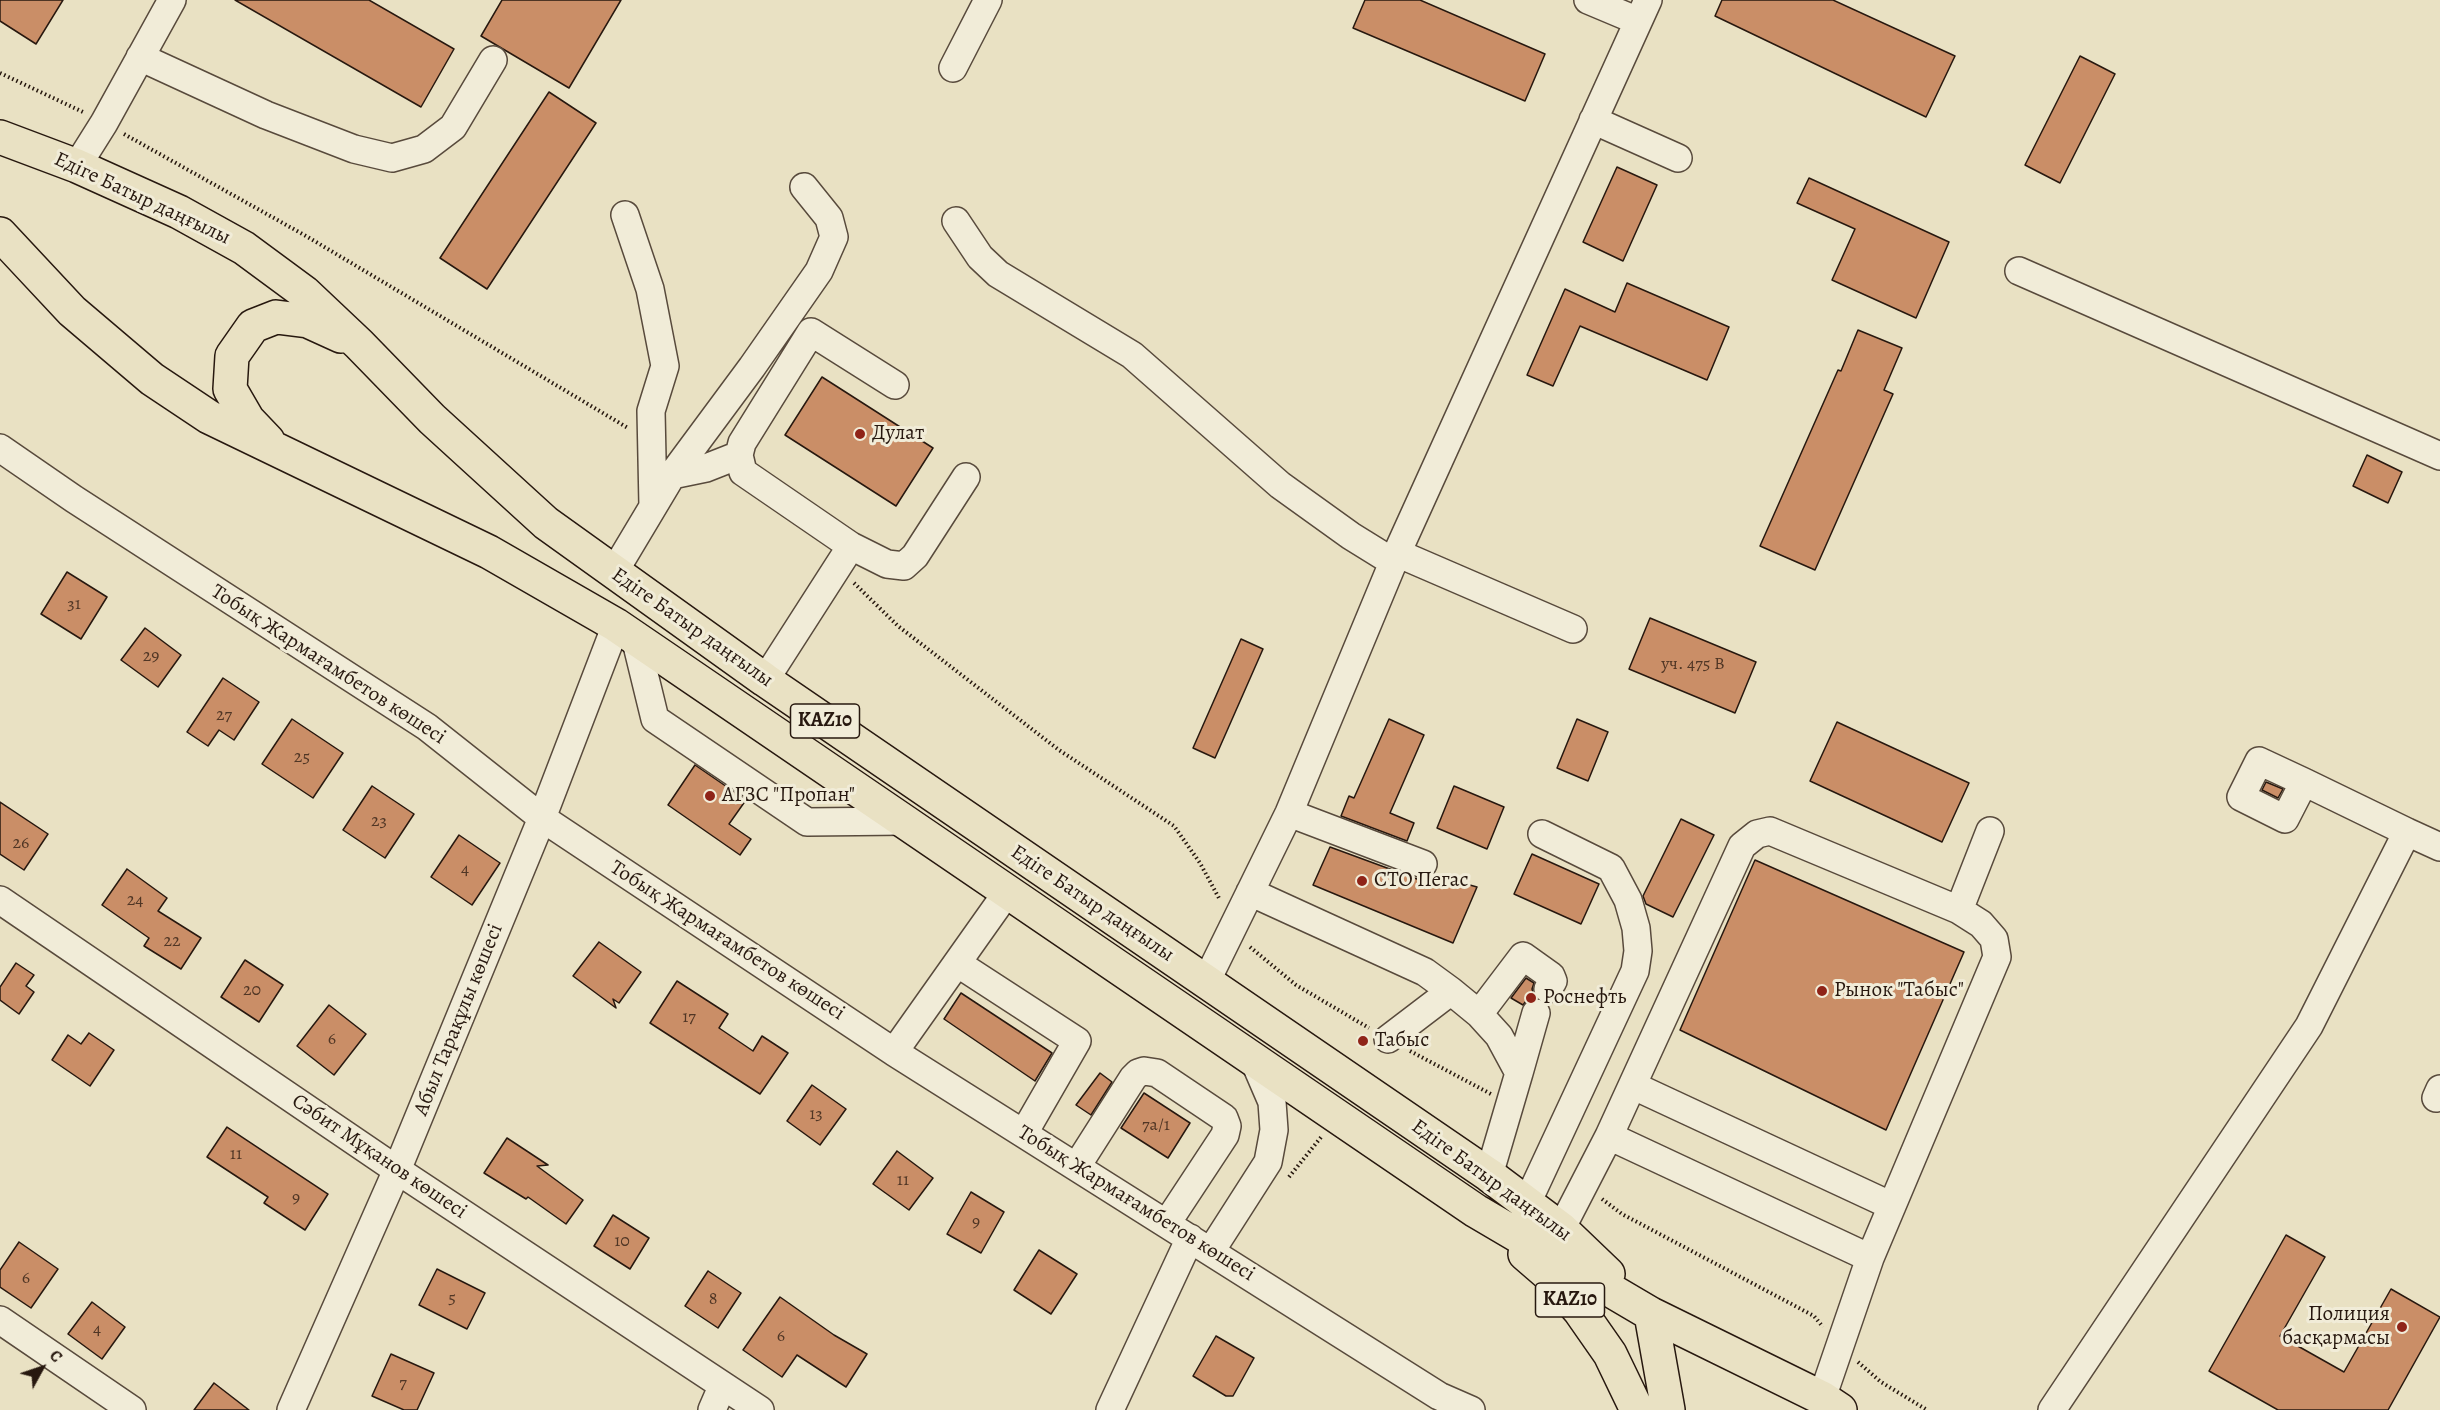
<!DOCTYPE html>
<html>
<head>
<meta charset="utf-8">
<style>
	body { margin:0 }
	#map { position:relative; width:2440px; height:1410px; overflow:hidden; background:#e9e1c3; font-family:Alegreya,serif }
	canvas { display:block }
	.north { position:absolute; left:12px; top:1338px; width:60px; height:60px; -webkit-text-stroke:4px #f1ecd8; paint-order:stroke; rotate:50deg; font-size:16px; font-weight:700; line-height:24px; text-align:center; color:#27180f }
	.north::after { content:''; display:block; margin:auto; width:21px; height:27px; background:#27180f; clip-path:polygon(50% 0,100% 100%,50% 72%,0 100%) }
</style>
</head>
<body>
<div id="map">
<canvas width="2440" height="1410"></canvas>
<div class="north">С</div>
</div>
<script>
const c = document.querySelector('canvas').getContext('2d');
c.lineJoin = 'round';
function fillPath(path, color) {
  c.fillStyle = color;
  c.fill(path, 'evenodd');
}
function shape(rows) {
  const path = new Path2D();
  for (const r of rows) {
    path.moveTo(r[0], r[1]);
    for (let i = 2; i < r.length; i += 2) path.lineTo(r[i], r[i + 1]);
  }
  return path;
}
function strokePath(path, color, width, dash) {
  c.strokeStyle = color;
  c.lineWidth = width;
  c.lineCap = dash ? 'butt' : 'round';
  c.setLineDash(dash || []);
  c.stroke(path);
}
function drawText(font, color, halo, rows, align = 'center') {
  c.font = font + ' Alegreya,serif';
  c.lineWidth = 6;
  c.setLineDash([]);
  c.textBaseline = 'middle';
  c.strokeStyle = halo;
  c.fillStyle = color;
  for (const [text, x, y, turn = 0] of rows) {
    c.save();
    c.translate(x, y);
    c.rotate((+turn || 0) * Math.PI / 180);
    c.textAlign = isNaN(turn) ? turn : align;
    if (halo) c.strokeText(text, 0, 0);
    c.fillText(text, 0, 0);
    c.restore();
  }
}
const building = shape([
	[0,0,63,0,36,44,0,21,0,0],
	[235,0,369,0,454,49,421,107,235,0],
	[502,0,621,0,569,88,481,36,502,0],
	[1365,0,1420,0,1545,54,1525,101,1353,28,1365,0],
	[1722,0,1833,0,1955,56,1926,117,1715,16,1722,0],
	[2080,56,2115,74,2060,183,2025,165,2080,56],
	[549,92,596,123,487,289,440,258,549,92],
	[1617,167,1657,185,1623,261,1583,242,1617,167],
	[1809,178,1949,242,1916,318,1832,280,1855,229,1797,203,1809,178],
	[1627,283,1729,327,1707,380,1580,326,1553,386,1527,375,1565,289,1615,312,1627,283],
	[1858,330,1902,348,1884,390,1893,394,1815,570,1760,546,1838,370,1841,371,1858,330],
	[822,377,933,448,896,506,785,435,822,377],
	[2367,455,2402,472,2388,503,2353,486,2367,455],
	[67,572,107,597,81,639,41,614,67,572],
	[1650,618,1756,662,1735,713,1629,669,1650,618],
	[145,628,181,655,158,687,121,660,145,628],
	[1241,639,1263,649,1215,758,1193,748,1241,639],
	[223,678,259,702,234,740,219,730,208,746,187,732,223,678],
	[292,719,343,753,313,798,262,764,292,719],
	[1389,719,1424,735,1390,813,1414,823,1407,841,1341,816,1349,796,1354,798,1389,719],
	[1577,719,1608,732,1588,781,1557,768,1577,719],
	[1837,722,1969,783,1942,842,1810,781,1837,722],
	[695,765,746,800,729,824,751,839,740,855,668,805,695,765],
	[2266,782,2283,789,2278,798,2262,790,2266,782],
	[372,786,414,814,385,858,343,830,372,786],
	[1454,786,1504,807,1487,849,1437,828,1454,786],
	[0,802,48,834,24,870,0,854,0,802],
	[1681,819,1714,835,1673,917,1646,904,1643,896,1681,819],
	[459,835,500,863,472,905,431,877,459,835],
	[1330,847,1417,879,1426,879,1434,875,1477,887,1453,943,1313,885,1330,847],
	[1532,854,1599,884,1581,924,1514,894,1532,854],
	[1755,860,1964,952,1886,1130,1680,1030,1755,860],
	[127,869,167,898,158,911,201,938,181,969,144,946,149,938,102,905,127,869],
	[599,942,641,972,619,1003,613,999,616,1008,573,976,599,942],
	[245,960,283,985,259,1022,221,997,245,960],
	[16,963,34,975,26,986,34,992,19,1014,0,1000,0,987,16,963],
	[1526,978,1534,983,1532,989,1535,998,1526,1001,1523,1005,1511,998,1526,978],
	[677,981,728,1014,719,1028,753,1051,762,1036,788,1053,760,1094,650,1023,677,981],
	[961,993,1052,1053,1035,1081,944,1019,961,993],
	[329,1005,366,1034,334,1075,297,1046,329,1005],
	[89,1033,114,1050,90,1086,52,1060,68,1035,81,1044,89,1033],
	[1100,1073,1112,1082,1091,1115,1076,1105,1100,1073],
	[812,1085,846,1109,820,1145,787,1121,812,1085],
	[1144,1093,1190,1123,1168,1158,1121,1128,1144,1093],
	[227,1127,328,1194,305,1230,264,1203,268,1197,207,1157,227,1127],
	[507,1138,548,1165,537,1166,583,1200,566,1224,528,1197,526,1199,484,1173,507,1138],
	[897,1151,933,1178,909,1210,873,1184,897,1151],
	[971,1192,1004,1212,981,1253,947,1234,971,1192],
	[613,1215,649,1238,630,1269,594,1246,613,1215],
	[2286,1235,2325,1257,2280,1336,2344,1372,2391,1289,2440,1317,2388,1410,2278,1410,2209,1371,2286,1235],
	[19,1242,58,1269,31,1308,0,1287,0,1270,19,1242],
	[1039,1250,1077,1274,1051,1314,1014,1290,1039,1250],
	[437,1269,485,1293,467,1329,419,1305,437,1269],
	[708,1271,741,1293,718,1328,685,1306,708,1271],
	[780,1297,834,1335,867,1354,846,1387,797,1355,782,1377,743,1350,780,1297],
	[92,1302,125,1327,102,1359,68,1334,92,1302],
	[1216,1336,1254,1358,1233,1396,1226,1396,1193,1376,1216,1336],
	[391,1354,434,1373,417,1410,404,1410,372,1396,391,1354],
	[214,1383,249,1410,194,1410,214,1383]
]);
fillPath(building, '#ca8e67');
strokePath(building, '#27180f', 1.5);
const minor = shape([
	[1588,0,1638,21],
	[140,57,266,115,354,149,392,158,424,149,453,127,493,60],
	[953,68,988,0],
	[1593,120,1678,158],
	[77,166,104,123,172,0],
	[625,215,650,289,665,366,651,411,653,506],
	[956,221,980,257,998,274,1132,355,1280,485,1351,536,1393,562],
	[2019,271,2440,456],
	[895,385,811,332,742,443,739,455,743,472,851,546,887,564,904,566,915,556,966,477],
	[0,448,74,499,427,727,542,818,894,1052,1439,1396,1471,1410],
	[672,475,706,468,739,455],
	[1397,553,1573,629],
	[614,572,672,475,752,367,819,271,834,237,829,218,804,187],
	[635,637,655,719,807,822,906,821],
	[765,680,851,546],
	[2304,782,2285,819,2241,797,2259,761,2304,782,2407,832,2440,847],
	[1289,813,1423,864],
	[1250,892,1425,972,1451,991],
	[0,900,397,1170,760,1410],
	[1959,910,1990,831],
	[957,963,1077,1041,1024,1133],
	[1206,982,1289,813,1397,553,1648,0],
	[1479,1014,1523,956,1551,976,1553,981,1548,989],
	[1388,1039,1451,991,1479,1014,1499,1036,1519,1073,1489,1175],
	[894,1052,1008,891],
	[1519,1073,1536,1013],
	[1634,1086,1892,1206],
	[2436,1098,2440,1089],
	[1609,1136,1742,846,1757,834,1770,831,1959,910,1981,924,1994,939,1997,957,1870,1258],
	[1077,1166,1133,1078,1138,1073,1144,1071,1157,1073,1224,1118,1227,1126,1225,1135,1167,1223],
	[1527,1203,1635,971,1638,951,1636,928,1628,900,1611,868,1542,834],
	[1561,1229,1609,1136,1870,1258,1822,1398],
	[1211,1251,1268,1162,1274,1130,1272,1102,1253,1058],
	[0,1320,132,1410],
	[291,1410,397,1170,542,818,616,625],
	[712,1410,722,1387],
	[1110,1410,1190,1238],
	[2052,1410,2309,1026,2407,832]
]);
const major = shape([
	[0,137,77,166,179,212,244,248,305,293,359,344,432,419,546,523,765,680,1489,1175,1561,1229,1608,1274],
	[0,234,72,311,152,379,209,417,489,552,616,625,1476,1211,1651,1314,1822,1398,1840,1410],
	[268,441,248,420,230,389,232,356,253,326,276,317,308,321,341,336],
	[1525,1254,1547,1273,1580,1311,1610,1354,1637,1410],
	[1651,1314,1668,1410]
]);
strokePath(minor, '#584a3c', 30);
strokePath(major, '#27180f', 36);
strokePath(shape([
	[0,73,83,112],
	[124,134,306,236,628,428],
	[854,583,898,626,1059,750,1174,826,1200,863,1220,900],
	[1250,947,1296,985,1369,1028],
	[1410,1051,1491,1094],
	[1289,1177,1322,1136],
	[1602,1199,1622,1214,1814,1316,1823,1327],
	[1858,1362,1881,1382,1927,1410]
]), '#27180f', 4, [1.5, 3]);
strokePath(minor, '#f1ecd8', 27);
strokePath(major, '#e9e1c3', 33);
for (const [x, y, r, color] of [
	[860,434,6,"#8f2418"],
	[710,796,6,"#8f2418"],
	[1362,881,6,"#8f2418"],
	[1822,991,6,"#8f2418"],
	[1531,998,6,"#8f2418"],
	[1363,1041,6,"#8f2418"],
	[2402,1327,6,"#8f2418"]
]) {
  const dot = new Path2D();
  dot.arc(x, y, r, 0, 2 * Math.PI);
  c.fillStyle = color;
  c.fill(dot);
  strokePath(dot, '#f1ecd8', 2);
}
drawText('18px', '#503625', null, [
	["31",74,605],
	["29",151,657],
	["уч. 475 В",1693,665],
	["27",224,716],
	["25",302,758],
	["23",379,822],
	["26",21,844],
	["4",465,870],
	["24",135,901],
	["22",172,942],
	["20",252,991],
	["17",689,1018],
	["6",332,1040],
	["13",816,1115],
	["7а/1",1156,1126],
	["11",236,1155],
	["11",903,1181],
	["9",296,1199],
	["9",976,1223],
	["10",622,1242],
	["6",26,1279],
	["5",452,1299],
	["8",713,1300],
	["4",97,1330],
	["6",781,1337],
	["7",403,1384]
]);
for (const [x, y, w] of [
	[825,721,69],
	[1570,1300,69]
]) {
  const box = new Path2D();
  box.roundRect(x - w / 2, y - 17, w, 34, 4.5);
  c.fillStyle = '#f1ecd8';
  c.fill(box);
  strokePath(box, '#27180f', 1.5);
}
drawText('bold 20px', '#27180f', null, [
	["KAZ10",825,721],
	["KAZ10",1570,1300]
]);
drawText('21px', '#27180f', '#f1ecd8', [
	["Едіге Батыр даңғылы",142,199,25],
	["Едіге Батыр даңғылы",692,628,35],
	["Тобық Жармағамбетов көшесі",328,665,33],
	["Едіге Батыр даңғылы",1092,904,34],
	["Тобық Жармағамбетов көшесі",727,941,33],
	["Абыл Тарақұлы көшесі",459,1020,-68],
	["Сәбит Мұқанов көшесі",379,1157,34],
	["Едіге Батыр даңғылы",1491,1181,36],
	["Тобық Жармағамбетов көшесі",1136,1204,32]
]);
drawText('21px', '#27180f', '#f1ecd8', [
	["Дулат",872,434],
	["АГЗС \"Пропан\"",722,796],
	["СТО Пегас",1374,881],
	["Рынок \"Табыс\"",1834,991],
	["Роснефть",1543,998],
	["Табыс",1375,1041],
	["Полиция",2390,1315,"right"],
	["басқармасы",2390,1339,"right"]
], 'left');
</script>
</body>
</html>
